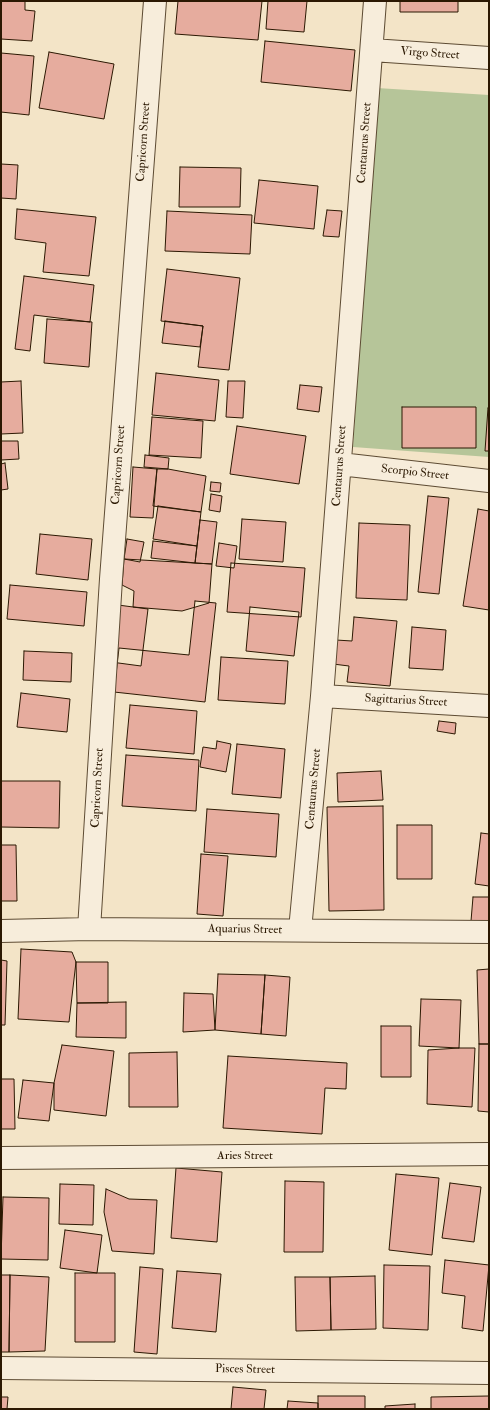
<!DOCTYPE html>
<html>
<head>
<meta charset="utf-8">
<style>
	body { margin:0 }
	#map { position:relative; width:490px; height:1410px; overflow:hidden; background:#f3e4c7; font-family:"IM FELL Double Pica",serif }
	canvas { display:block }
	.frame { position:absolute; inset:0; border:2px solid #2b1802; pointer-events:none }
</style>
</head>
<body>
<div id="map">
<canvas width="490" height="1410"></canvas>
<div class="frame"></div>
</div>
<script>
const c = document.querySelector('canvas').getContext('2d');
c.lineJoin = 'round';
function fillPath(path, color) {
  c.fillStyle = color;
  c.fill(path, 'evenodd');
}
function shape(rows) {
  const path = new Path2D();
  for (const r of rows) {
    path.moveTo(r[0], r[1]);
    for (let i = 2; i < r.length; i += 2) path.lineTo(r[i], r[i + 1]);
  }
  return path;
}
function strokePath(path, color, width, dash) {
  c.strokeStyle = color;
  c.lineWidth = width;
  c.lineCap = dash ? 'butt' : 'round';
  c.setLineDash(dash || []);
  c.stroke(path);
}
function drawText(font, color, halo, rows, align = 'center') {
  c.font = font + ' "IM FELL Double Pica",serif';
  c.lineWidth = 3.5;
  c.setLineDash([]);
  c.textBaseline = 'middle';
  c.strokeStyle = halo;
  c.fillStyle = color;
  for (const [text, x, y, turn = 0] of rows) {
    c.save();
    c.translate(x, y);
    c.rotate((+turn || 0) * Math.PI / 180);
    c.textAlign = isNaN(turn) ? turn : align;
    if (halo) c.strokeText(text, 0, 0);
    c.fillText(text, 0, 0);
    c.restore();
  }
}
fillPath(shape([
	[377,88,489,95,489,457,353,447]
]), '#b6c599');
const building = shape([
	[1,1,25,1,25,10,35,11,32,41,1,39,1,1],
	[178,1,262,1,258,40,175,34,178,1],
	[268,1,307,1,304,32,266,29,268,1],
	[400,1,458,1,458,12,400,12,400,1],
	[265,41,355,50,351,91,261,82,265,41],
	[49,52,114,64,104,119,39,108,49,52],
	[1,53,34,56,29,115,1,112,1,53],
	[1,164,18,165,16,199,1,198,1,164],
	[180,167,241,168,240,207,179,207,180,167],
	[259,180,318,186,314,229,254,223,259,180],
	[17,209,96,217,89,276,43,272,46,243,15,239,17,209],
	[327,210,342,211,339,237,323,236,327,210],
	[167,211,252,215,250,254,165,251,167,211],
	[167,269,240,278,229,370,198,367,203,326,161,321,167,269],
	[24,276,94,285,90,322,34,315,30,351,15,349,24,276],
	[47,319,92,322,89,367,44,363,47,319],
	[165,321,203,326,200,347,162,343,165,321],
	[156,373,219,380,215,421,152,415,156,373],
	[21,381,23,433,1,434,1,382,21,381],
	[228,381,245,381,243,418,226,417,228,381],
	[300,385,322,387,319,412,297,409,300,385],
	[402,407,476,407,476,448,402,448,402,407],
	[488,408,489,408,489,451,485,451,488,408],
	[152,417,203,421,201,458,149,455,152,417],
	[237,426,306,436,299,484,230,474,237,426],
	[1,441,18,441,19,459,1,460,1,441],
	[145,455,169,458,168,469,144,467,145,455],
	[5,463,8,489,1,490,1,464,5,463],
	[133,467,157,469,153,518,130,517,133,467],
	[157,469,168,469,206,476,201,512,153,506,157,469],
	[211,482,221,483,220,492,210,491,211,482],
	[211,494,222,496,220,512,209,510,211,494],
	[428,496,449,498,439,594,418,592,428,496],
	[158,506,201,512,197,546,153,539,158,506],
	[478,509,489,511,489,610,463,606,478,509],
	[242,519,286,522,283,562,239,559,242,519],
	[200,520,217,522,212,564,195,563,200,520],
	[359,523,410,525,407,600,356,598,359,523],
	[40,534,92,539,88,580,36,574,40,534],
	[127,539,144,542,140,562,124,559,127,539],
	[153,541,197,546,195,563,151,558,153,541],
	[219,543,237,546,234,568,216,566,219,543],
	[124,559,212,564,209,603,182,611,133,607,134,591,122,585,124,559],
	[231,563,305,568,301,617,227,612,231,563],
	[10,585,87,592,84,626,7,619,10,585],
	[195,601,216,603,205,702,114,692,119,648,189,655,195,601],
	[118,605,148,609,141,666,111,662,118,605],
	[250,607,299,612,294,656,246,651,250,607],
	[354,617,397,621,390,686,347,682,349,666,333,664,336,640,352,641,354,617],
	[412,627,446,630,443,670,409,668,412,627],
	[24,651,72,653,71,682,23,680,24,651],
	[221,657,288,661,285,704,218,700,221,657],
	[21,693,70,699,67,732,17,727,21,693],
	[130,705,197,711,194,754,126,748,130,705],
	[439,721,456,723,455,734,437,731,439,721],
	[217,741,231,744,226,772,200,767,203,747,216,749,217,741],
	[237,744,285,749,281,798,232,794,237,744],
	[126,755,199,760,196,811,122,806,126,755],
	[381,771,383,800,338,802,337,773,381,771],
	[1,781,60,781,59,828,1,827,1,781],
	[383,806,384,910,329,911,327,807,383,806],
	[207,809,279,814,276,857,204,852,207,809],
	[397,825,432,825,432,879,397,879,397,825],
	[481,833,489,834,489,886,475,884,481,833],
	[1,845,16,845,17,901,1,901,1,845],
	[201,854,228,856,223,916,197,914,201,854],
	[473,897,489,897,489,921,471,921,473,897],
	[21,949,72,952,76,962,69,1022,18,1019,21,949],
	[1,960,7,961,5,1025,1,1025,1,960],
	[76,962,108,962,108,1003,77,1003,76,962],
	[489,969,489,1044,479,1044,477,970,489,969],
	[218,974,265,975,261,1034,215,1030,218,974],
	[265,975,290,977,286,1036,261,1034,265,975],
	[184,993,213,994,215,1030,183,1032,184,993],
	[421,999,461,1000,459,1048,419,1046,421,999],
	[126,1002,126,1038,76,1037,77,1003,126,1002],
	[381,1026,411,1026,411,1077,381,1077,381,1026],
	[479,1044,489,1044,489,1112,478,1111,479,1044],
	[62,1045,114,1051,106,1116,54,1110,54,1083,62,1045],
	[459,1048,475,1048,472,1107,427,1104,428,1050,459,1048],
	[177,1052,178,1107,129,1107,129,1053,177,1052],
	[228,1056,347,1063,346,1089,325,1088,322,1134,223,1128,228,1056],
	[1,1079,14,1079,15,1129,1,1129,1,1079],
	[23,1080,54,1083,49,1121,18,1118,23,1080],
	[176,1168,222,1172,217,1242,171,1238,176,1168],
	[396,1174,439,1178,432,1255,389,1250,396,1174],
	[285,1181,324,1182,323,1252,284,1252,285,1181],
	[450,1183,481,1187,474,1242,442,1238,450,1183],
	[60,1184,94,1185,93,1225,59,1224,60,1184],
	[106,1189,129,1199,157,1200,154,1254,112,1251,104,1212,106,1189],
	[3,1197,49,1198,48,1260,1,1259,3,1197],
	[65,1230,102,1235,97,1273,60,1268,65,1230],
	[445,1260,489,1265,483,1331,462,1328,465,1296,442,1293,445,1260],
	[384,1265,430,1266,428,1330,383,1328,384,1265],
	[140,1267,163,1269,157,1354,134,1352,140,1267],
	[177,1271,221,1274,216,1332,172,1328,177,1271],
	[75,1273,115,1273,115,1342,75,1342,75,1273],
	[1,1275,10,1275,9,1352,1,1352,1,1275],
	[10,1275,49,1277,45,1351,9,1352,10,1275],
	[375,1276,376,1329,331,1330,330,1277,375,1276],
	[295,1277,330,1277,331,1330,296,1331,295,1277],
	[233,1387,266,1390,264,1409,231,1409,233,1387],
	[318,1396,365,1396,365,1409,318,1409,318,1396],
	[489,1396,489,1409,431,1409,431,1397,489,1396],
	[1,1397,8,1397,7,1409,1,1409,1,1397],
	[288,1401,318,1403,318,1409,287,1409,288,1401],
	[415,1404,415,1409,385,1409,385,1406,415,1404]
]);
fillPath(building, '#e6ac9e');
strokePath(building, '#2b1802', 1);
const minor = shape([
	[372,50,489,58],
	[340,464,489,481],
	[322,696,489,706],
	[89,929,111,579,155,1],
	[300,930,322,696,375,1],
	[1,931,89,929,489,932],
	[1,1158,489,1154],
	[1,1368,489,1373]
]);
strokePath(minor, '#5d4b33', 24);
strokePath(minor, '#f7eddb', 22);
drawText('12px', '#2b1802', '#f7eddb', [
	["Virgo Street",430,54,4],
	["Capricorn Street",144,142,-86],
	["Centaurus Street",365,143,-86],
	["Capricorn Street",119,465,-86],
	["Centaurus Street",340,466,-86],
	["Scorpio Street",415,473,6],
	["Sagittarius Street",406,701,3],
	["Capricorn Street",98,788,-87],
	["Centaurus Street",314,789,-85],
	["Aquarius Street",245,930,1],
	["Aries Street",245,1156],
	["Pisces Street",245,1370,1]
]);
</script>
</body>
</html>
